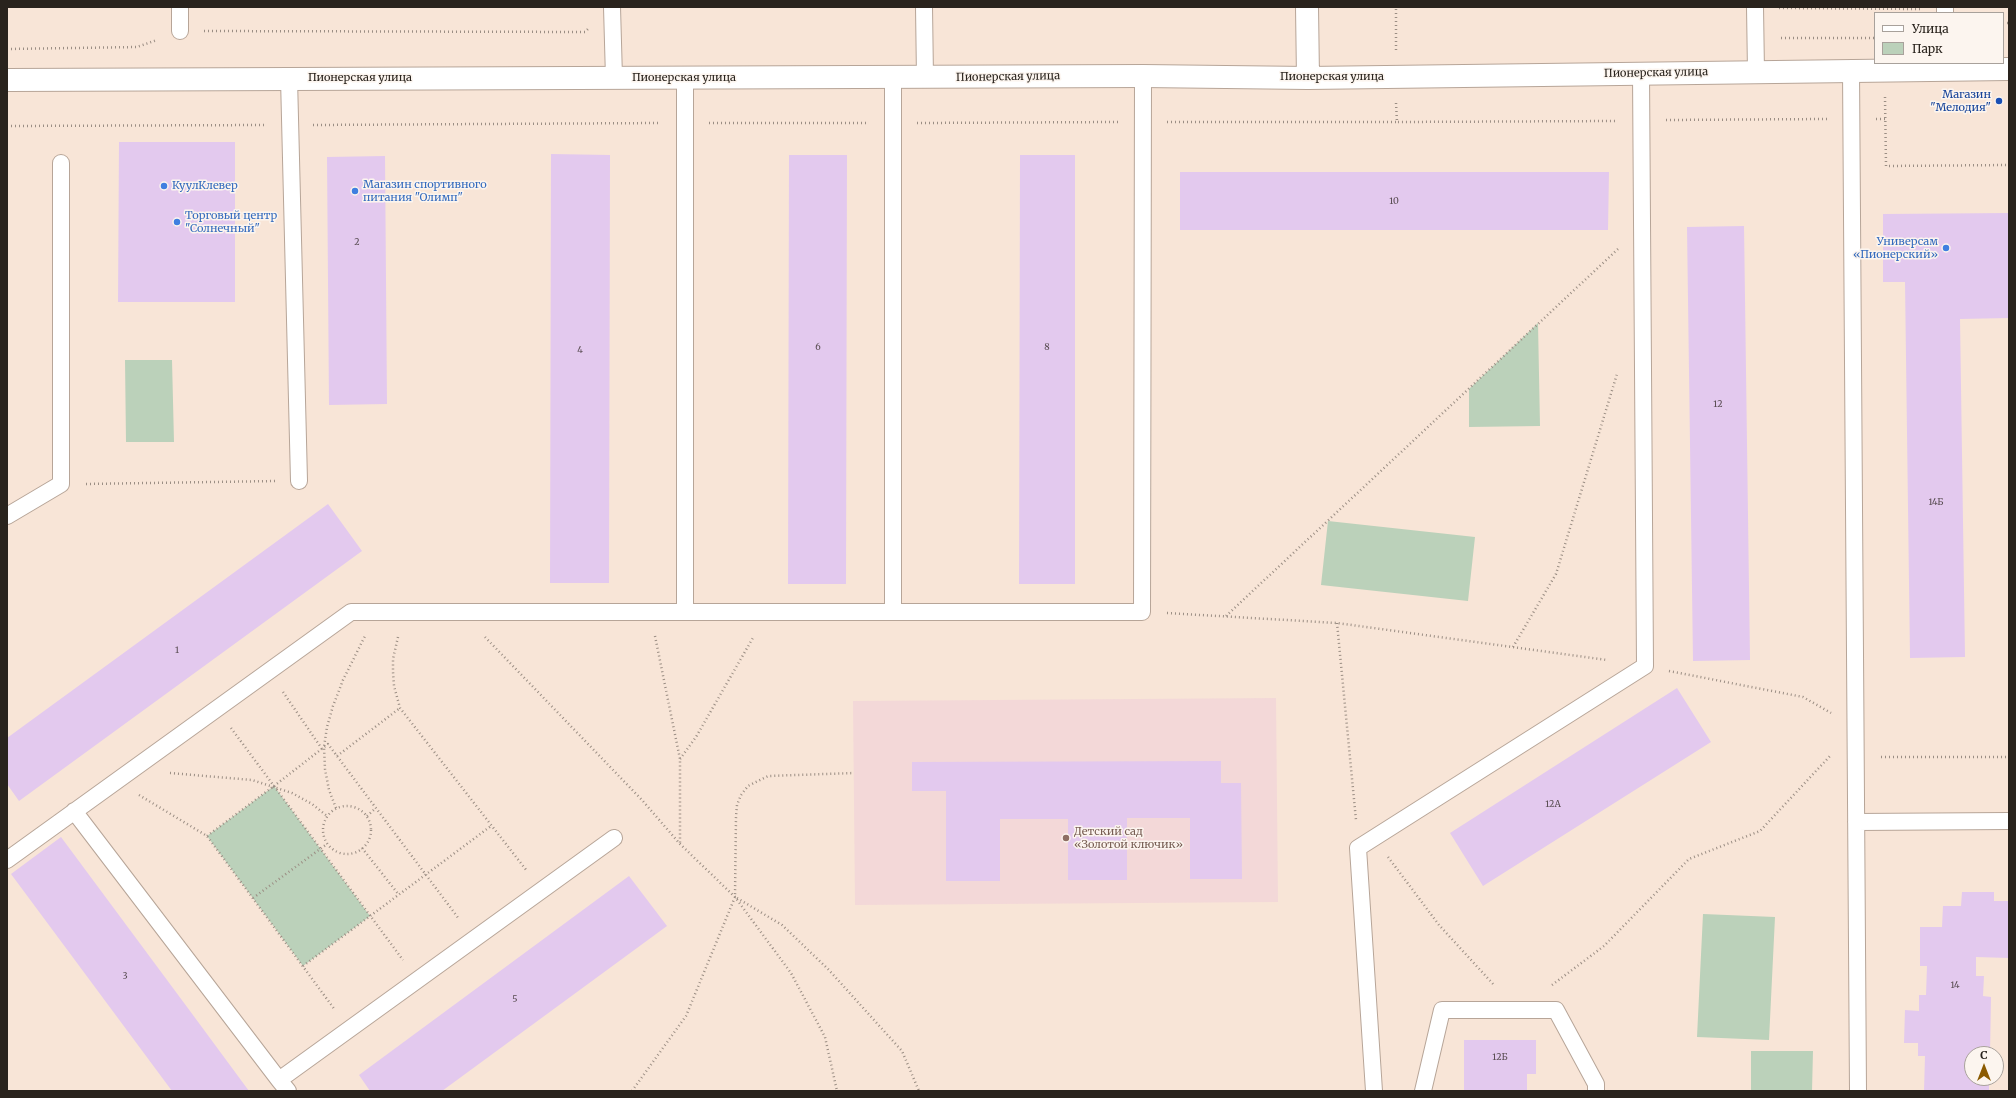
<!DOCTYPE html>
<html>
<head>
<meta charset="utf-8">
<style>
	body { margin:0 }
	#map { position:relative; width:2016px; height:1098px; overflow:hidden; background:#f8e5d7; font-family:Merriweather,serif }
	canvas { display:block }
	.frame { position:absolute; inset:0; border:8px solid #29231d; pointer-events:none }
	.legend { position:absolute; left:1874px; top:12px; width:130px; height:52px; box-sizing:border-box; background:#fcf5ef; border:1px solid #a8a19b; margin:0; padding:5px 7px; list-style:none; font-size:12px; color:#29231d }
	.legend li { display:flex; align-items:center; gap:8px; height:20px }
	.legend b { width:20px; border:1px solid #a8a19b }
	.north { position:absolute; left:1964px; top:1046px; width:40px; height:40px; box-sizing:border-box; background:#fcf5ef; border:1px solid #a8a19b; border-radius:50%; rotate:0deg; font-size:11px; font-weight:700; line-height:16px; text-align:center; color:#29231d }
	.north::after { content:''; display:block; margin:auto; width:14px; height:18px; background:#8b5a01; clip-path:polygon(50% 0,100% 100%,50% 72%,0 100%) }
</style>
</head>
<body>
<div id="map">
<canvas width="2016" height="1098"></canvas>
<div class="frame"></div>
<ul class="legend">
<li><b style="height:5px;background:#fff"></b>Улица</li>
<li><b style="height:11px;background:#bbd1ba"></b>Парк</li>
</ul>
<div class="north">С</div>
</div>
<script>
const c = document.querySelector('canvas').getContext('2d');
c.lineJoin = 'round';
function fillPath(path, color) {
  c.fillStyle = color;
  c.fill(path, 'evenodd');
}
function shape(rows) {
  const path = new Path2D();
  for (const r of rows) {
    if (r.length === 3) {
      path.moveTo(r[0] + r[2], r[1]);
      path.arc(r[0], r[1], r[2], 0, 2 * Math.PI);
      continue;
    }
    path.moveTo(r[0], r[1]);
    for (let i = 2; i < r.length; i += 2) path.lineTo(r[i], r[i + 1]);
  }
  return path;
}
function strokePath(path, color, width, dash) {
  c.strokeStyle = color;
  c.lineWidth = width;
  c.lineCap = dash ? 'butt' : 'round';
  c.setLineDash(dash || []);
  c.stroke(path);
}
function drawText(font, color, halo, rows, align = 'center') {
  c.font = font + ' Merriweather,serif';
  c.lineWidth = 3;
  c.setLineDash([]);
  c.textBaseline = 'middle';
  c.strokeStyle = halo;
  c.fillStyle = color;
  for (const [text, x, y, turn = 0] of rows) {
    c.save();
    c.translate(x, y);
    c.rotate((+turn || 0) * Math.PI / 180);
    c.textAlign = isNaN(turn) ? turn : align;
    if (halo) c.strokeText(text, 0, 0);
    c.fillText(text, 0, 0);
    c.restore();
  }
}
fillPath(shape([
	[1276,698,1278,902,855,905,853,701]
]), '#f3d8d8');
fillPath(shape([
	[1538,323,1540,426,1469,427,1469,389],
	[125,360,172,360,174,442,126,442],
	[1328,521,1475,537,1468,601,1321,585],
	[274,786,370,916,303,966,207,836],
	[1703,914,1775,917,1769,1040,1697,1037],
	[1751,1051,1813,1051,1812,1091,1751,1091]
]), '#bbd1ba');
fillPath(shape([
	[119,142,235,142,235,302,118,302],
	[551,154,610,155,609,583,550,583],
	[789,155,847,155,846,584,788,584],
	[1020,155,1075,155,1075,584,1019,584],
	[385,156,387,404,329,405,327,157],
	[1180,172,1609,172,1608,230,1180,230],
	[2009,213,2009,318,1960,319,1965,657,1910,658,1905,282,1883,282,1883,214],
	[1744,226,1750,660,1693,661,1687,227],
	[328,504,362,551,19,801,7,784,7,738],
	[1677,688,1711,742,1483,886,1450,833],
	[1221,761,1221,783,1241,783,1242,879,1190,879,1190,818,1127,818,1127,880,1068,880,1068,819,1000,819,1000,881,946,881,946,791,912,791,912,762],
	[61,837,190,1011,249,1091,172,1091,11,874],
	[629,876,667,926,442,1091,370,1091,359,1075],
	[1962,892,1994,892,1994,901,2009,901,2009,958,1976,957,1976,976,1984,976,1983,996,1991,997,1990,1054,1972,1054,1972,1078,1982,1078,1982,1085,1989,1085,1989,1091,1924,1091,1925,1056,1918,1056,1918,1043,1904,1043,1905,1010,1919,1011,1919,995,1926,995,1927,966,1920,966,1920,927,1942,927,1943,906,1961,906],
	[1464,1040,1536,1040,1536,1074,1527,1074,1527,1091,1464,1091]
]), '#e3c9ee');
const service = shape([
	[180,7,180,31],
	[612,7,614,78],
	[924,7,925,78],
	[1755,7,1756,72],
	[1945,7,1945,13],
	[1851,70,1858,1091],
	[289,78,299,481],
	[685,78,685,612],
	[893,78,893,612],
	[7,516,61,484,61,163],
	[74,811,279,1080],
	[1856,822,2009,821],
	[7,860,351,612,1142,612,1143,76],
	[288,1091,279,1080,614,838],
	[1374,1091,1358,848,1645,666,1641,73],
	[1423,1091,1442,1010,1556,1010,1596,1084,1596,1091]
]);
const tertiary = shape([
	[1307,7,1308,78],
	[7,80,1143,76,1308,78,2009,69]
]);
strokePath(service, '#b7a598', 18);
strokePath(tertiary, '#b7a598', 24);
strokePath(shape([
	[1779,8,1920,9],
	[2003,23,2009,23],
	[204,31,585,32,588,29],
	[1781,38,1875,38],
	[7,49,137,47,157,40],
	[1396,50,1396,7],
	[1885,97,1886,166,2009,165],
	[1396,103,1397,122,1617,121],
	[1876,119,1885,119],
	[1666,120,1827,119],
	[1167,122,1397,122],
	[709,123,868,123],
	[917,123,1118,122],
	[313,125,660,123],
	[7,126,266,125],
	[86,484,275,481],
	[1167,613,1337,623,1607,660],
	[1226,616,1618,249],
	[1337,623,1356,820],
	[655,636,680,759,680,844],
	[398,637,393,659,393,672,394,686,400,708,527,871],
	[485,637,642,800,680,844,735,897,791,973,825,1037,837,1091],
	[1513,647,1556,574,1617,374],
	[1669,671,1803,697,1831,713],
	[283,692,322,749],
	[231,728,274,786,328,744,459,919],
	[337,756,400,708],
	[1881,757,2009,757],
	[680,759,696,737,754,636],
	[170,773,252,780,292,793,312,804,327,816],
	[139,795,207,836,335,1010],
	[347,830,24],
	[336,808,329,790,325,769,324,747,327,727,333,706,343,680,365,636],
	[367,816,376,808],
	[207,836,274,786,403,960],
	[362,848,399,895],
	[1388,857,1439,925,1494,985],
	[253,898,327,844],
	[737,898,782,925,828,969,902,1051,919,1091],
	[303,966,491,826],
	[1552,985,1604,946,1689,859,1760,831,1830,756],
	[632,1091,686,1016,735,897,736,816,737,805,741,795,748,786,768,776,854,773]
]), '#9b8e84', 2.5, [1, 3]);
strokePath(service, '#fff', 16);
strokePath(tertiary, '#fff', 22);
for (const [x, y, r, color] of [
	[1999,101,4,"#1a4fb4"],
	[164,186,4,"#3f7fe0"],
	[355,191,4,"#3f7fe0"],
	[177,222,4,"#3f7fe0"],
	[1946,248,4,"#3f7fe0"],
	[1066,838,4,"#8d6e63"]
]) {
  const dot = new Path2D();
  dot.arc(x, y, r, 0, 2 * Math.PI);
  c.fillStyle = color;
  c.fill(dot);
  strokePath(dot, '#fcf5ef', 1.5);
}
drawText('9px', '#584c51', null, [
	["10",1394,201],
	["2",357,242],
	["6",818,347],
	["8",1047,347],
	["4",580,350],
	["12",1718,404],
	["14Б",1936,502],
	["1",177,650],
	["12А",1553,804],
	["3",125,976],
	["14",1955,985],
	["5",515,999],
	["12Б",1500,1057]
]);
drawText('11px', '#29231d', '#fcf5ef', [
	["Пионерская улица",1656,73,-1],
	["Пионерская улица",1008,77,-1],
	["Пионерская улица",1332,77],
	["Пионерская улица",360,78],
	["Пионерская улица",684,78]
]);
drawText('11px', '#164399', '#fcf5ef', [
	["Магазин",1991,95],
	["\"Мелодия\"",1991,108]
], 'right');
drawText('11px', '#366cbe', '#fcf5ef', [
	["Магазин спортивного",363,185],
	["питания \"Олимп\"",363,198],
	["КуулКлевер",172,186],
	["Торговый центр",185,216],
	["\"Солнечный\"",185,229],
	["Универсам",1938,242,"right"],
	["«Пионерский»",1938,255,"right"]
], 'left');
drawText('11px', '#785e54', '#fcf5ef', [
	["Детский сад",1074,832],
	["«Золотой ключик»",1074,845]
], 'left');
</script>
</body>
</html>
